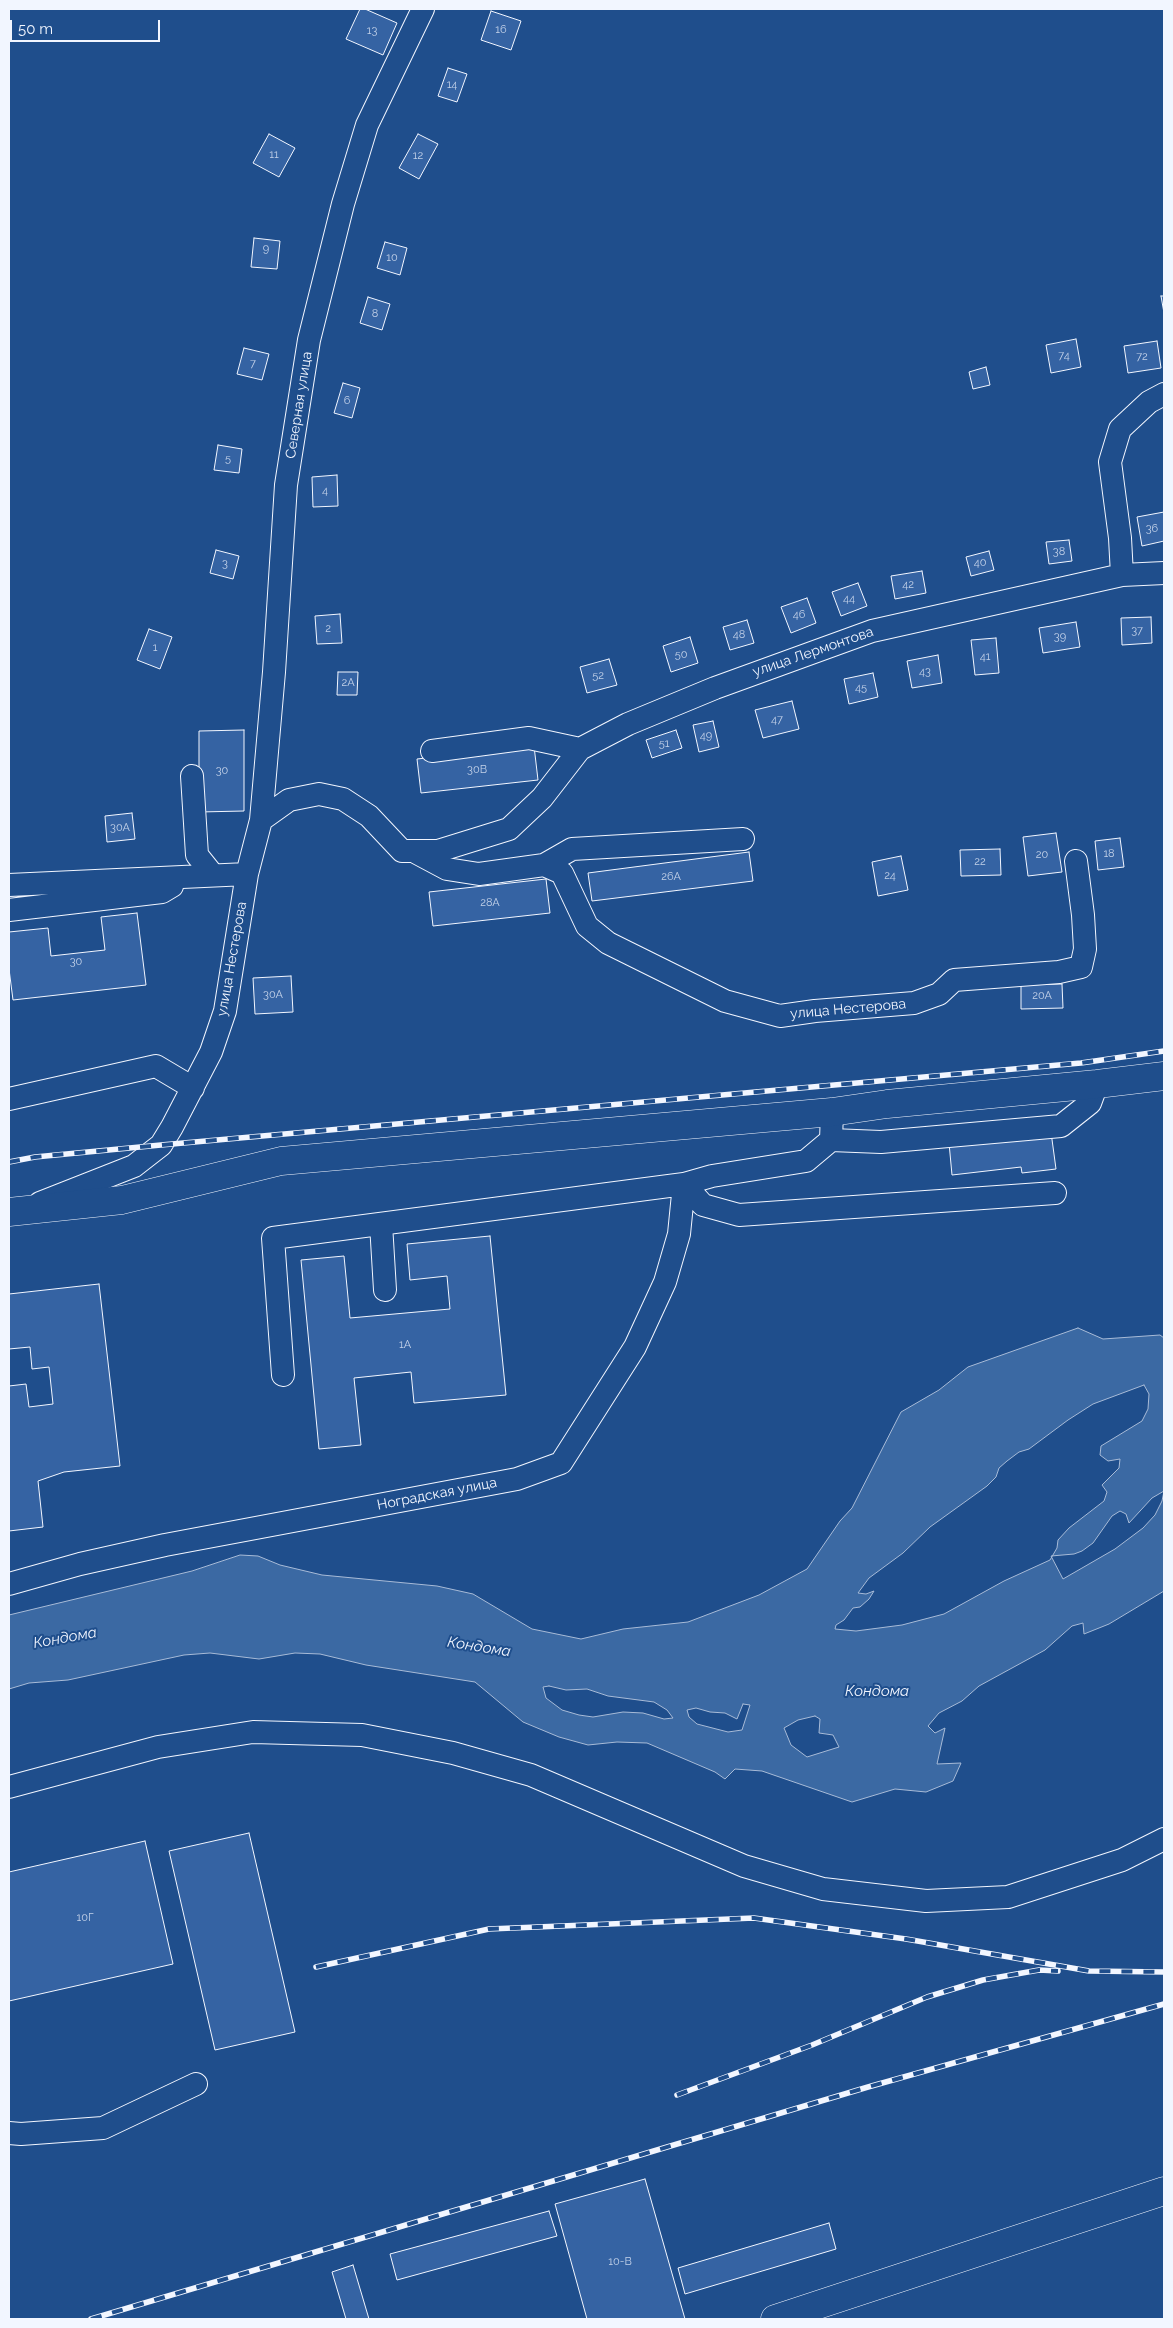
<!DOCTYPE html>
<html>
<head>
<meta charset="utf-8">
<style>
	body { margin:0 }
	#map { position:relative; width:1173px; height:2328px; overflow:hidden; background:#1f4e8c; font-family:Raleway,sans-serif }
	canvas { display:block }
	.frame { position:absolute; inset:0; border:10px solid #f2f6ff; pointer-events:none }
	.scale { position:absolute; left:10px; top:20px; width:150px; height:22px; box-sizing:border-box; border:2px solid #f2f6ff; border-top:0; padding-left:6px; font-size:15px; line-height:18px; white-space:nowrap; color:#f2f6ff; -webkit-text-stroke:4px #1f4e8c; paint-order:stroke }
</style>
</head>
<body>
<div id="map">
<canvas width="1173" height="2328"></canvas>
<div class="frame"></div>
<div class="scale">50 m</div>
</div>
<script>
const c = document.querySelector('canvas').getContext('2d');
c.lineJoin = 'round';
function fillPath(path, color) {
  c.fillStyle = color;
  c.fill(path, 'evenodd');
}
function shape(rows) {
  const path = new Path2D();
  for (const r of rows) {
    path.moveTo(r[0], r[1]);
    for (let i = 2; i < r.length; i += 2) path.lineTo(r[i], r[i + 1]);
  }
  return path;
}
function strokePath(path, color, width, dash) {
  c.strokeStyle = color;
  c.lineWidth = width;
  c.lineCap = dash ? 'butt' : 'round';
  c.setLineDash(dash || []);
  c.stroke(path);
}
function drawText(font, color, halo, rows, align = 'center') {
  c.font = font + ' Raleway,sans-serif';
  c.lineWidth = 4;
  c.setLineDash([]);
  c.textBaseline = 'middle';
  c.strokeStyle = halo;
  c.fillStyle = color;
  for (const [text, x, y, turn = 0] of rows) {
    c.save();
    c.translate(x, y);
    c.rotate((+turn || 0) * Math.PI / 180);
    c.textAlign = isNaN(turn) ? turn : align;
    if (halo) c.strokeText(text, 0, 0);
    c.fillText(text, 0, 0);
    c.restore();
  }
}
const water = shape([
	[1078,1328,1103,1339,1160,1335,1164,1338,1164,1591,1109,1624,1084,1634,1083,1623,1072,1626,1045,1650,979,1686,962,1701,939,1713,928,1726,935,1733,945,1728,937,1764,961,1763,953,1781,926,1792,895,1789,852,1802,762,1771,735,1769,725,1779,715,1772,647,1743,617,1742,588,1745,559,1737,523,1722,475,1682,366,1665,320,1654,295,1653,259,1659,210,1653,184,1655,68,1680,29,1683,9,1689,9,1615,192,1571,240,1555,258,1556,280,1565,322,1575,437,1586,473,1594,532,1629,581,1639,623,1629,688,1622,759,1595,807,1569,840,1521,852,1508,901,1412,939,1390,968,1367,1078,1328],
	[1144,1385,1149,1394,1148,1409,1142,1421,1101,1446,1100,1455,1108,1461,1120,1459,1119,1468,1102,1485,1107,1492,1104,1501,1069,1528,1058,1540,1057,1548,1050,1560,1004,1581,944,1614,902,1625,856,1631,835,1629,836,1625,844,1620,853,1608,860,1607,869,1599,874,1591,866,1594,858,1593,869,1578,903,1553,930,1527,987,1486,996,1477,999,1468,1007,1461,1019,1452,1029,1449,1068,1420,1093,1404,1144,1385],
	[1164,1491,1162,1501,1155,1515,1143,1528,1115,1549,1063,1579,1051,1556,1074,1554,1082,1551,1093,1543,1112,1516,1120,1511,1126,1514,1129,1523,1152,1498,1164,1491],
	[549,1686,566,1690,587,1689,608,1696,654,1702,667,1710,673,1718,664,1719,643,1713,623,1712,593,1717,579,1715,562,1710,546,1698,543,1687,549,1686],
	[743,1704,750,1705,742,1730,728,1732,697,1724,689,1717,687,1710,696,1708,710,1712,725,1713,737,1719,743,1704],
	[815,1716,820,1719,819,1733,833,1735,839,1747,807,1757,791,1745,784,1728,798,1720,815,1716]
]);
fillPath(water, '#3b69a3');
strokePath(water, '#a8bbd7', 1);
const building = shape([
	[360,9,365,9,397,23,383,55,346,39,360,9],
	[491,11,521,21,511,50,481,40,491,11],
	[448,68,467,74,457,102,438,96,448,68],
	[269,134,295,148,279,177,253,163,269,134],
	[418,134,438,144,419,179,399,168,418,134],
	[254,238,280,241,277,269,251,267,254,238],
	[385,242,407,248,400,275,377,268,385,242],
	[1161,296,1164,296,1164,313,1161,296],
	[368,297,390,304,382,330,360,323,368,297],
	[1076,339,1081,367,1051,373,1046,345,1076,339],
	[1157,341,1161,368,1128,373,1124,346,1157,341],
	[244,348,269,354,262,380,237,374,244,348],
	[986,367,990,385,973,389,969,372,986,367],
	[343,383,360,388,352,418,334,413,343,383],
	[218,445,242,449,239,473,214,470,218,445],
	[337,475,338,506,313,507,312,477,337,475],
	[1164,512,1164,541,1142,546,1137,517,1164,512],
	[1069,540,1072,561,1049,564,1046,542,1069,540],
	[216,550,239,556,233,579,210,573,216,550],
	[989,551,994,570,971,576,966,557,989,551],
	[922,571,926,593,895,599,891,576,922,571],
	[858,583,867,606,841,616,832,592,858,583],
	[807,598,816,623,791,633,781,607,807,598],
	[340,614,342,643,317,644,315,616,340,614],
	[1151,617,1152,643,1122,645,1121,618,1151,617],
	[747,620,754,643,730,650,723,627,747,620],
	[1076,622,1080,647,1043,653,1039,628,1076,622],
	[149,629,172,637,160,669,137,660,149,629],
	[690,637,698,663,671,672,663,646,690,637],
	[996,638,999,673,975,675,971,640,996,638],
	[938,655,942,683,912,688,907,661,938,655],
	[609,659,617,685,587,693,580,667,609,659],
	[338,672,358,672,357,695,337,695,338,672],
	[873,673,878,697,849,704,844,679,873,673],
	[792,701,799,729,763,738,755,710,792,701],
	[713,721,719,747,699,752,693,725,713,721],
	[244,730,244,811,199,812,199,731,244,730],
	[676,730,682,748,652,758,646,740,676,730],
	[534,746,538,780,421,793,417,759,534,746],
	[132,813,135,839,107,842,105,816,132,813],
	[1056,833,1062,872,1028,876,1023,837,1056,833],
	[1120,838,1124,867,1098,870,1095,841,1120,838],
	[1000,849,1001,875,961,876,960,850,1000,849],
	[749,852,753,881,592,901,588,873,749,852],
	[901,856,908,890,878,896,872,862,901,856],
	[546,879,550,913,433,926,429,892,546,879],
	[137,913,146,985,13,1000,9,969,9,932,48,928,51,956,105,950,101,917,137,913],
	[291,976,293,1012,255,1014,253,978,291,976],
	[1062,984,1063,1008,1021,1009,1021,985,1062,984],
	[1051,1132,1056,1169,1022,1173,1021,1167,952,1175,949,1143,1051,1132],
	[490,1236,506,1395,414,1403,411,1372,354,1378,361,1445,319,1449,301,1260,344,1256,350,1318,450,1309,447,1276,410,1280,407,1244,490,1236],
	[99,1284,120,1466,64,1472,38,1481,43,1527,9,1531,9,1386,26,1384,29,1407,53,1404,49,1367,32,1369,30,1347,9,1349,9,1294,99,1284],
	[249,1833,295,2032,215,2050,169,1851,249,1833],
	[145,1841,173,1964,9,2001,9,1872,145,1841],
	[645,2179,685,2319,587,2319,555,2204,645,2179],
	[549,2211,557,2236,397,2280,390,2254,549,2211],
	[829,2223,836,2249,685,2294,678,2268,829,2223],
	[353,2265,369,2319,346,2319,332,2272,353,2265]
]);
fillPath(building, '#3563a3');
strokePath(building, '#f2f6ff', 1);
const minor = shape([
	[1122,575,1120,538,1110,462,1120,429,1149,402,1164,394],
	[432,751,529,738,580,749],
	[192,776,197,855,213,875],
	[261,820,274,672,286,485,309,340,343,204,367,125,423,9],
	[417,853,447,869,479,874,544,865,562,873,587,926,608,943,725,1001,780,1016,815,1011,914,1003,939,994,954,980,1059,972,1081,967,1085,949,1083,915,1076,861],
	[544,865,572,849,743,839],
	[9,885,247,874],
	[9,910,162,892,172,886],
	[9,1099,156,1066,193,1088],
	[832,1112,831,1140,806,1161,712,1176,684,1184,703,1205,739,1215,1055,1193],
	[831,1140,881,1142,1061,1126,1090,1103,1097,1084],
	[40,1203,134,1166,161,1145,172,1127,211,1052,225,1011,247,874,261,820,289,800,319,794,343,799,369,816,402,851,438,851,509,829,542,798,580,749,628,724,715,688,872,631,1122,575,1164,573],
	[381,1224,385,1290],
	[9,1584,80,1564,165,1545,517,1479,561,1463,635,1347,665,1282,679,1234,684,1184,273,1238,283,1375],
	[9,1787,158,1747,253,1732,362,1735,453,1753,531,1775,744,1866,823,1889,926,1901,1008,1897,1122,1860,1164,1839],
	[9,2133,21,2134,103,2128,196,2084]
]);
const major = shape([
	[9,1212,122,1200,281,1161,832,1112,887,1104,1097,1084,1164,1076],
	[775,2319,1164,2191]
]);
strokePath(minor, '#f2f6ff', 24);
strokePath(major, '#f2f6ff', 29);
strokePath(minor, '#1f4e8c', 22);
strokePath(major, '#1f4e8c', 28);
const rail = shape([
	[9,1162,35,1157,161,1145,1081,1063,1164,1051],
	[316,1967,489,1929,754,1918,906,1939,1089,1971,1164,1972],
	[677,2095,812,2045,927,1997,983,1980,1039,1970,1058,1971],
	[91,2319,868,2087,1164,2004]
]);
strokePath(rail, '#f2f6ff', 5.5);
strokePath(rail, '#1f4e8c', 4, [11]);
drawText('11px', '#c3d1e8', null, [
	["16",501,30],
	["13",372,31],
	["14",452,85],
	["11",274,155],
	["12",418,156],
	["9",266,249],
	["10",392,258],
	["8",375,314],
	["74",1064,356],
	["72",1142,357],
	["7",253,364],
	["6",347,401],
	["5",228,459],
	["4",325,491],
	["36",1152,529],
	["38",1059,552],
	["40",980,563],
	["3",225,564],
	["42",908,585],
	["44",849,599],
	["46",799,615],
	["2",328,629],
	["37",1137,631],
	["48",739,635],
	["39",1060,637],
	["1",155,648],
	["50",681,655],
	["41",985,657],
	["43",925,672],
	["52",598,676],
	["2А",348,683],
	["45",861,688],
	["47",777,720],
	["49",706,736],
	["51",664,744],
	["30В",477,770],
	["30",222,771],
	["30А",120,828],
	["18",1109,854],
	["20",1042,855],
	["22",980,862],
	["24",890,876],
	["26А",671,877],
	["28А",490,903],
	["30",76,962],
	["30А",273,995],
	["20А",1042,996],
	["1А",405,1345],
	["10Г",85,1918],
	["10-В",620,2262]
]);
drawText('14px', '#f2f6ff', '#1f4e8c', [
	["Северная улица",299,405,-81],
	["улица Лермонтова",813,652,-19],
	["улица Нестерова",232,959,-80],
	["улица Нестерова",848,1009,-5],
	["Ноградская улица",437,1494,-11]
]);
drawText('italic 15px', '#f2f6ff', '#1f4e8c', [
	["Кондома",65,1638,-10],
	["Кондома",479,1647,9],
	["Кондома",877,1691]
]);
</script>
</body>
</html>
